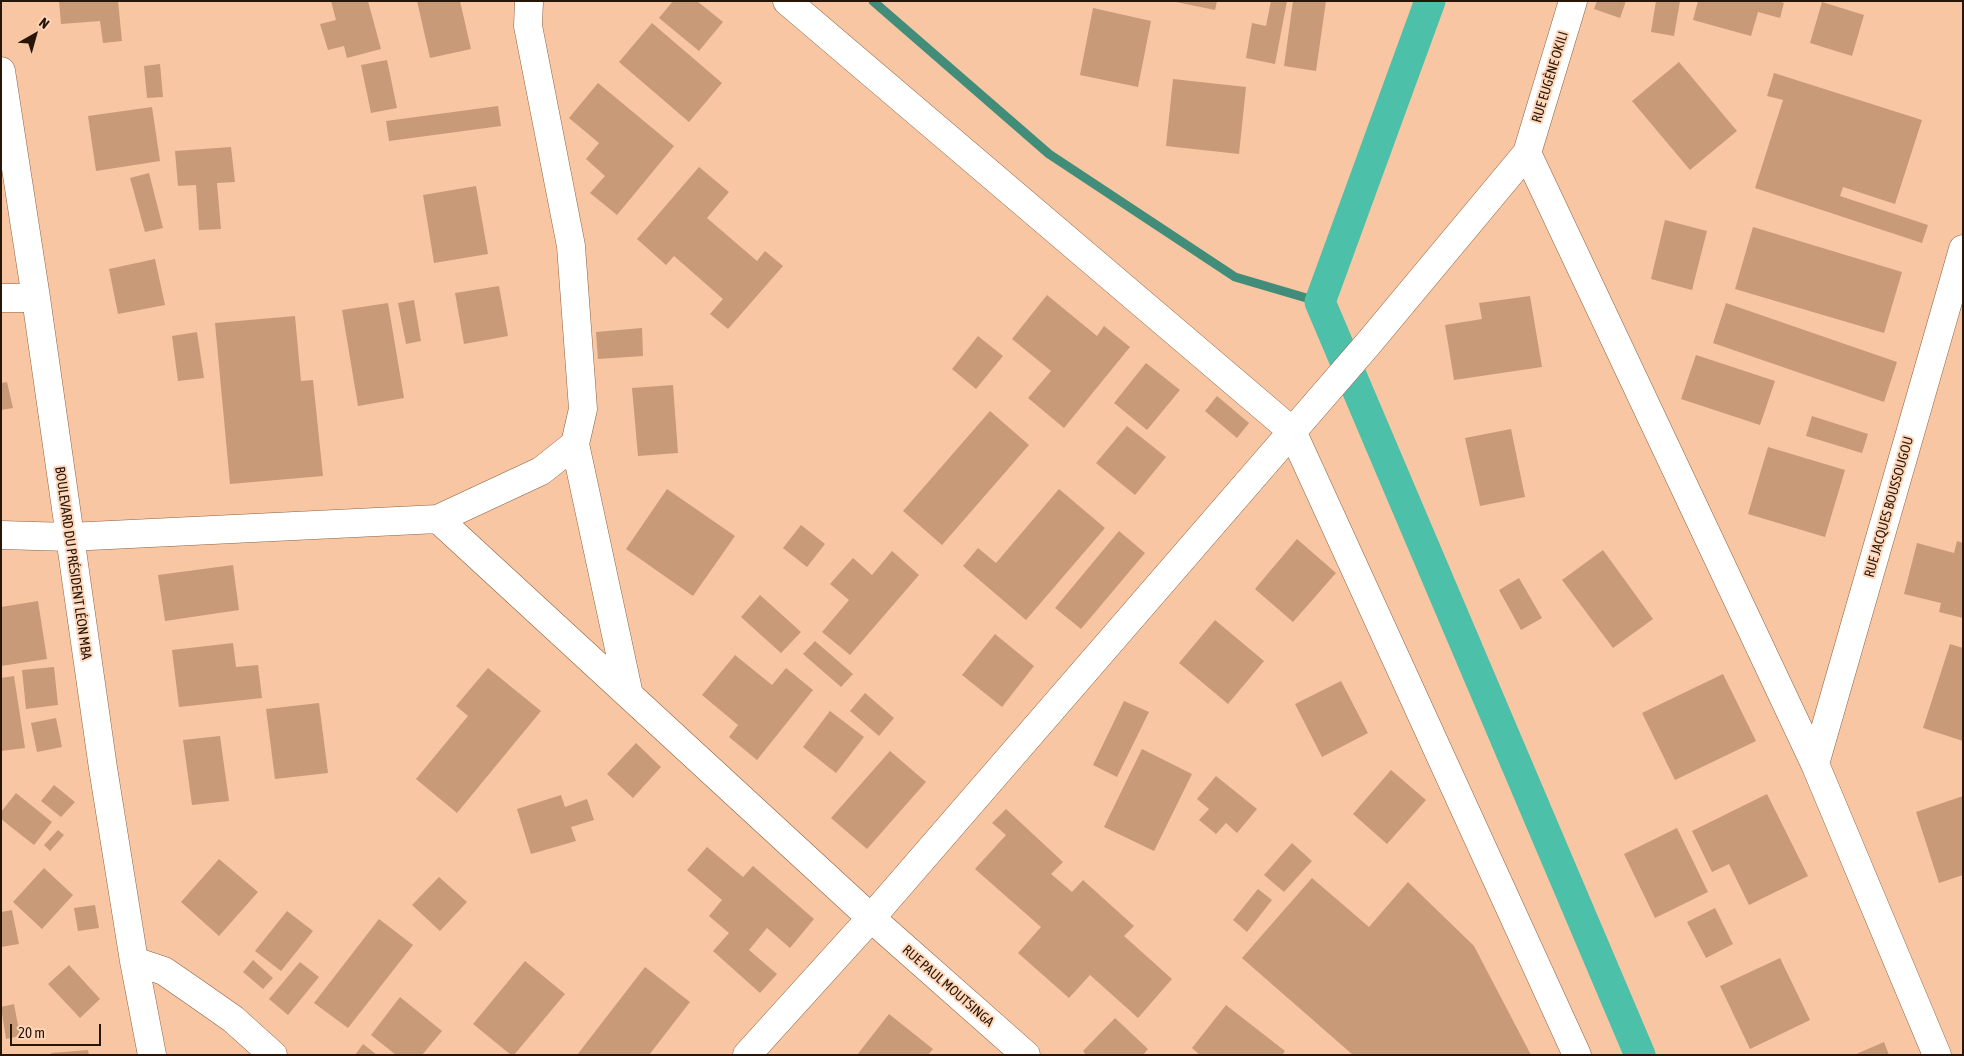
<!DOCTYPE html>
<html>
<head>
<meta charset="utf-8">
<style>
	body { margin:0 }
	#map { position:relative; width:1964px; height:1056px; overflow:hidden; background:#f8c6a2; font-family:"Asap Condensed",sans-serif }
	canvas { display:block }
	.frame { position:absolute; inset:0; border:2px solid #271608; pointer-events:none }
	.north { position:absolute; left:10px; top:10px; width:50px; height:50px; -webkit-text-stroke:4px #fed6b9; paint-order:stroke; rotate:38deg; font-size:14px; font-weight:700; line-height:20px; text-align:center; color:#271608 }
	.north::after { content:''; display:block; margin:auto; width:18px; height:22px; background:#271608; clip-path:polygon(50% 0,100% 100%,50% 72%,0 100%) }
	.scale { position:absolute; left:10px; top:1024px; width:91px; height:22px; box-sizing:border-box; border:2px solid #271608; border-top:0; padding-left:6px; font-size:15px; line-height:18px; white-space:nowrap; color:#271608; -webkit-text-stroke:4px #fed6b9; paint-order:stroke }
</style>
</head>
<body>
<div id="map">
<canvas width="1964" height="1056"></canvas>
<div class="frame"></div>
<div class="north">N</div>
<div class="scale">20 m</div>
</div>
<script>
const c = document.querySelector('canvas').getContext('2d');
c.lineJoin = 'round';
function shape(rows) {
  const path = new Path2D();
  for (const r of rows) {
    path.moveTo(r[0], r[1]);
    for (let i = 2; i < r.length; i += 2) path.lineTo(r[i], r[i + 1]);
  }
  return path;
}
function strokePath(path, color, width, dash) {
  c.strokeStyle = color;
  c.lineWidth = width;
  c.lineCap = dash ? 'butt' : 'round';
  c.setLineDash(dash || []);
  c.stroke(path);
}
function fillPath(path, color) {
  c.fillStyle = color;
  c.fill(path, 'evenodd');
}
function drawText(font, color, halo, rows, align = 'center') {
  c.font = font + ' "Asap Condensed",sans-serif';
  c.lineWidth = 4;
  c.setLineDash([]);
  c.textBaseline = 'middle';
  c.strokeStyle = halo;
  c.fillStyle = color;
  for (const [text, x, y, turn = 0] of rows) {
    c.save();
    c.translate(x, y);
    c.rotate((+turn || 0) * Math.PI / 180);
    c.textAlign = isNaN(turn) ? turn : align;
    if (halo) c.strokeText(text, 0, 0);
    c.fillText(text, 0, 0);
    c.restore();
  }
}
strokePath(shape([
	[873,1,1049,154,1235,277,1320,302]
]), '#418d79', 9);
strokePath(shape([
	[1430,1,1320,302,1640,1055]
]), '#4cc0a9', 31);
fillPath(shape([
	[59,1,118,1,122,41,103,43,100,21,61,24],
	[331,1,368,1,381,49,347,58,344,46,328,50,320,24,336,20],
	[417,1,460,1,471,49,430,58],
	[673,1,697,1,723,22,699,51,659,18],
	[1171,1,1217,1,1215,10],
	[1271,1,1287,1,1275,64,1246,58,1252,23,1266,26],
	[1293,1,1326,1,1316,71,1284,66],
	[1597,1,1626,1,1620,18,1594,9],
	[1656,1,1680,1,1674,36,1651,32],
	[1698,1,1778,1,1784,3,1780,18,1758,12,1751,36,1693,20],
	[1822,2,1864,15,1852,56,1810,43],
	[1093,8,1151,21,1138,87,1080,75],
	[652,23,722,83,689,122,619,62],
	[387,60,397,108,371,113,361,65],
	[1679,62,1737,131,1690,170,1632,101],
	[160,64,163,97,147,98,144,66],
	[1774,73,1922,120,1895,204,1843,187,1840,196,1928,225,1922,243,1755,188,1783,100,1767,96],
	[1173,79,1246,87,1239,154,1166,146],
	[598,83,674,146,617,215,590,193,605,176,586,159,599,143,569,118],
	[498,106,501,126,389,141,386,121],
	[152,107,160,161,96,171,88,116],
	[231,147,235,182,217,183,221,229,199,230,196,185,178,186,175,151],
	[699,167,729,192,707,218,757,261,765,251,783,266,728,329,710,314,723,299,674,256,666,265,637,239],
	[149,173,163,228,145,232,130,178],
	[476,186,488,254,434,263,423,195],
	[1665,220,1707,231,1692,290,1651,279],
	[1753,227,1902,272,1884,333,1735,289],
	[155,259,165,305,118,314,109,269],
	[499,286,508,336,464,344,455,293],
	[1047,295,1097,336,1104,326,1130,347,1064,428,1028,398,1051,371,1012,339],
	[1530,296,1542,367,1454,380,1445,325,1482,319,1479,303],
	[414,300,421,341,406,344,398,303],
	[388,303,404,398,358,406,342,310],
	[1726,303,1897,362,1884,402,1713,343],
	[295,316,301,381,313,380,323,476,230,484,215,323],
	[642,328,643,356,598,359,596,332],
	[197,332,204,378,178,381,172,336],
	[978,336,1003,356,976,389,952,369],
	[1696,355,1775,381,1760,425,1681,399],
	[1146,363,1180,390,1147,430,1114,403],
	[7,382,13,408,1,410,1,383],
	[673,385,678,453,638,456,632,388],
	[1217,396,1249,423,1237,438,1205,411],
	[990,411,1029,445,942,545,903,511],
	[1812,416,1868,434,1862,453,1806,436],
	[1127,426,1166,457,1135,495,1096,463],
	[1511,429,1525,497,1480,506,1465,438],
	[1768,447,1845,470,1825,537,1748,514],
	[667,489,735,536,693,596,626,549],
	[1059,489,1105,528,1026,620,963,566,978,548,996,563],
	[801,525,825,544,807,567,783,548],
	[1119,531,1145,553,1081,629,1055,608],
	[1297,539,1336,573,1293,622,1255,589],
	[1957,541,1963,543,1963,618,1939,612,1941,603,1904,594,1917,543,1954,553],
	[1603,550,1653,619,1613,648,1562,580],
	[892,551,919,575,850,655,822,632,849,600,830,584,853,558,872,575],
	[233,565,239,610,165,621,158,575],
	[1519,578,1542,618,1521,630,1499,590],
	[760,595,801,632,781,653,741,617],
	[38,601,47,659,1,666,1,607],
	[1215,620,1264,661,1228,704,1179,663],
	[995,634,1034,666,1002,707,962,675],
	[815,641,853,674,841,687,803,654],
	[233,643,236,667,258,665,262,698,179,707,172,650],
	[1950,644,1963,648,1963,741,1923,728],
	[735,655,772,685,786,668,813,690,757,760,729,737,738,725,702,695],
	[54,667,58,705,26,709,22,670],
	[488,668,541,711,457,813,416,779,468,716,456,706],
	[1723,674,1756,741,1675,780,1642,713],
	[14,676,25,748,1,751,1,678],
	[1341,681,1368,733,1322,757,1295,704],
	[865,693,894,718,879,736,850,711],
	[1124,701,1149,712,1117,777,1093,765],
	[319,703,328,773,275,779,266,709],
	[830,711,864,737,836,773,803,747],
	[56,718,62,747,37,752,31,723],
	[220,736,229,801,192,805,183,740],
	[636,743,661,767,633,798,607,774],
	[1142,749,1192,774,1154,851,1104,827],
	[890,751,926,782,867,849,831,818],
	[1391,770,1426,800,1387,844,1353,814],
	[1216,776,1257,809,1237,833,1226,823,1216,834,1199,820,1209,809,1197,799],
	[54,785,75,802,61,817,41,801],
	[16,793,52,822,34,845,1,819,1,812],
	[1767,794,1808,876,1749,905,1729,864,1712,872,1692,831],
	[561,795,565,807,587,799,594,820,571,827,576,841,531,854,517,809],
	[1963,796,1963,875,1939,883,1916,812],
	[1006,809,1063,862,1051,874,1072,892,1083,880,1134,926,1124,936,1172,979,1138,1018,1090,975,1069,998,1018,953,1041,927,975,869,1006,835,992,823],
	[1677,828,1708,892,1655,918,1624,854],
	[58,830,64,835,50,851,44,845],
	[1292,843,1312,861,1284,892,1264,875],
	[707,847,743,877,753,866,814,919,790,948,767,928,749,950,777,974,760,993,713,951,729,933,709,916,722,900,687,870],
	[219,859,258,892,219,936,181,902],
	[44,868,73,895,42,929,13,902],
	[439,877,467,902,440,931,412,905],
	[1312,878,1369,927,1408,882,1474,946,1531,1055,1353,1055,1242,958],
	[1258,889,1272,900,1247,932,1233,920],
	[95,905,99,928,78,931,74,908],
	[1715,908,1733,944,1706,958,1687,922],
	[12,910,19,944,1,947,1,912],
	[287,911,313,931,281,971,255,951],
	[379,919,413,945,348,1028,314,1003],
	[1780,958,1810,1020,1750,1049,1720,986],
	[253,960,273,978,263,989,243,972],
	[525,961,565,994,514,1055,511,1055,473,1024],
	[300,962,319,977,288,1015,269,999],
	[69,965,100,999,80,1018,48,984],
	[645,967,690,1002,649,1055,577,1055],
	[400,997,442,1031,422,1055,396,1055,371,1035],
	[14,1004,20,1036,6,1039,1,1007],
	[1226,1005,1285,1051,1282,1055,1200,1055,1192,1048],
	[889,1014,933,1049,928,1055,857,1055],
	[1115,1018,1148,1049,1143,1055,1086,1055,1083,1051],
	[1884,1042,1889,1055,1854,1055],
	[363,1044,377,1055,355,1055],
	[88,1050,89,1055,51,1055,51,1053]
]), '#c99a77');
const minor = shape([
	[529,1,528,26,571,246,583,409,575,444,629,695],
	[787,1,1292,431,1577,1055],
	[1,71,36,298,103,768,134,961,152,1055],
	[1527,153,1815,764,1937,1055],
	[1,298,36,298],
	[438,519,871,918,1026,1055],
	[1,535,69,537,438,519,541,471,575,444],
	[1815,764,1963,249],
	[134,961,164,971,193,991,233,1019,273,1055],
	[747,1055,871,918,1368,344,1527,153,1573,1]
]);
strokePath(minor, '#8c613f', 29);
strokePath(minor, '#fff', 28);
drawText('14px', '#271608', '#fed6b9', [
	["RUE EUGÈNE OKILI",1550,77,-73],
	["RUE JACQUES BOUSSOUGOU",1889,507,-74],
	["BOULEVARD DU PRÉSIDENT LÉON MBA",73,563,82],
	["RUE PAUL MOUTSINGA",948,986,41]
]);
</script>
</body>
</html>
